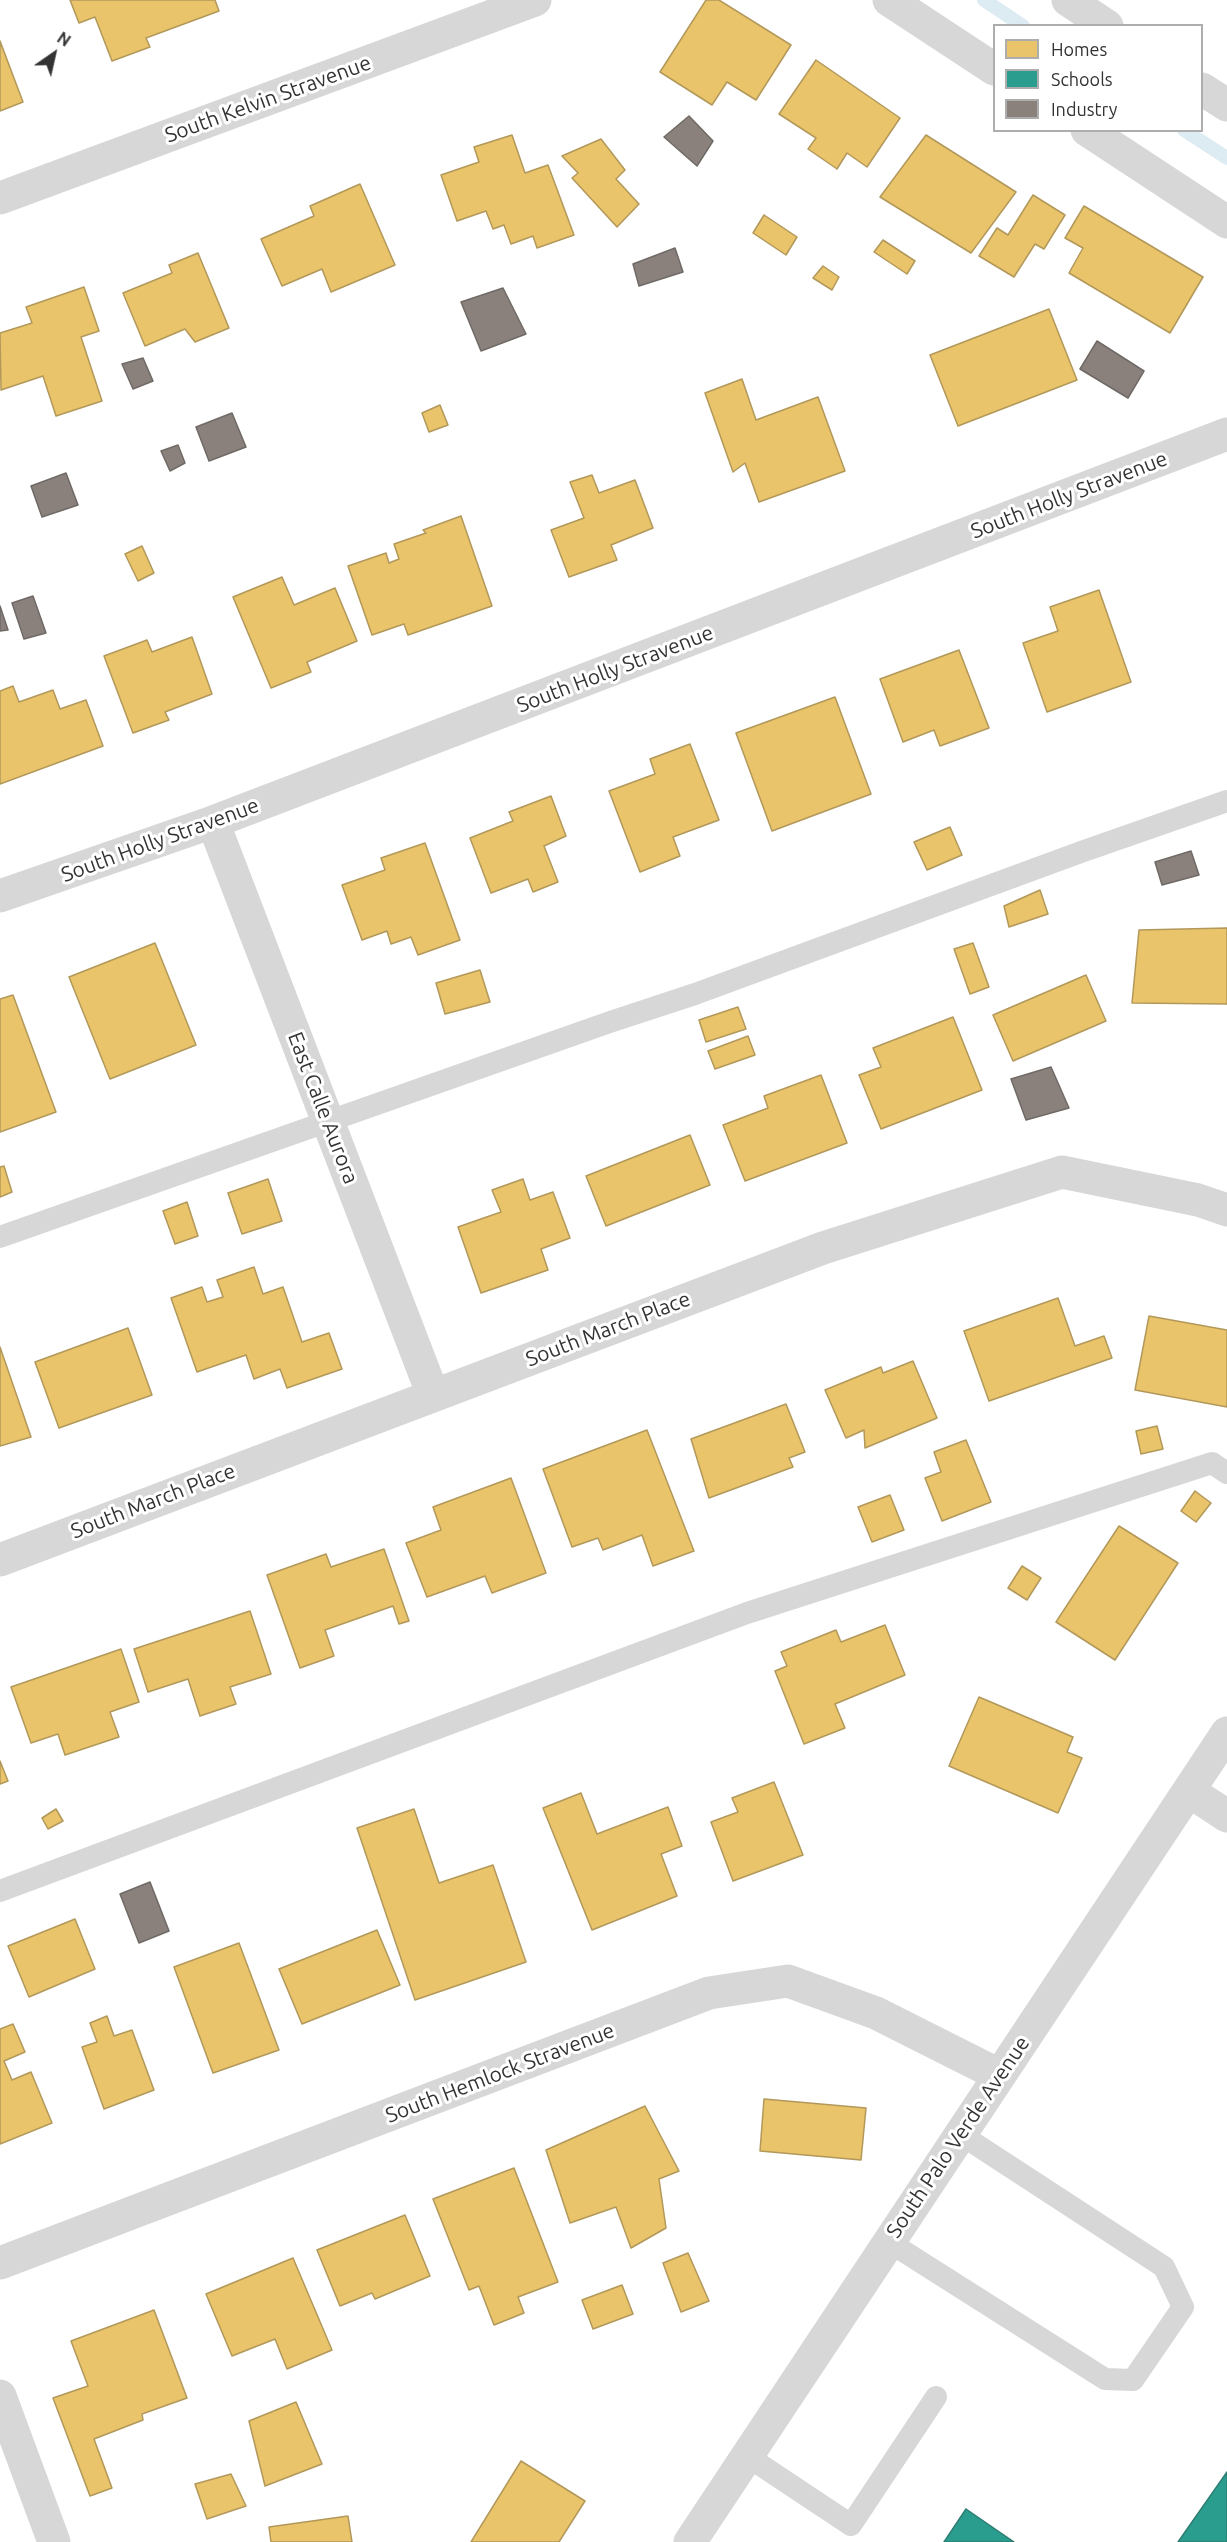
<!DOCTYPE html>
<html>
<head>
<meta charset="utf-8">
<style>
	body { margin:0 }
	#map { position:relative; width:1227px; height:2542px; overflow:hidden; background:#fff; font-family:Ubuntu,sans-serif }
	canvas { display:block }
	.legend { position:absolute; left:993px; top:24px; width:210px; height:108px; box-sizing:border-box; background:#fff; border:2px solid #adadad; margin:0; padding:8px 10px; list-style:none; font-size:18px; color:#333 }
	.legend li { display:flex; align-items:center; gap:12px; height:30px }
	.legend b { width:30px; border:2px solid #adadad }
	.north { position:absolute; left:24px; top:24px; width:60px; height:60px; -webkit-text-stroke:4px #fff; paint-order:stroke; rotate:34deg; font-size:16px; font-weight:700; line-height:24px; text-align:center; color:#333 }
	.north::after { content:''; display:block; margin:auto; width:21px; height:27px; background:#333; clip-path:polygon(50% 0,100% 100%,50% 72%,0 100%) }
</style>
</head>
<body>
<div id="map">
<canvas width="1227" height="2542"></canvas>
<ul class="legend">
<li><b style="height:16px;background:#e9c46a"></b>Homes</li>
<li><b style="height:16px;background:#2a9d8f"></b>Schools</li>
<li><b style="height:16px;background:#8a817c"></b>Industry</li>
</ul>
<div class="north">N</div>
</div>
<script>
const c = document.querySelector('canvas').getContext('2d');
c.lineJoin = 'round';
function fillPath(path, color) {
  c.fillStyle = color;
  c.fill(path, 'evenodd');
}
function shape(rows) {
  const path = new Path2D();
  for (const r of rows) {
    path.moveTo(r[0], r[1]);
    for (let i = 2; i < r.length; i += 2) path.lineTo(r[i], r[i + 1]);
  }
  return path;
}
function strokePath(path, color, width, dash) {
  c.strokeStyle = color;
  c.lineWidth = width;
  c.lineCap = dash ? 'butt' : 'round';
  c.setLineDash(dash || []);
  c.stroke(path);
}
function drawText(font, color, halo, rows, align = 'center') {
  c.font = font + ' Ubuntu,sans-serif';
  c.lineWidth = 6;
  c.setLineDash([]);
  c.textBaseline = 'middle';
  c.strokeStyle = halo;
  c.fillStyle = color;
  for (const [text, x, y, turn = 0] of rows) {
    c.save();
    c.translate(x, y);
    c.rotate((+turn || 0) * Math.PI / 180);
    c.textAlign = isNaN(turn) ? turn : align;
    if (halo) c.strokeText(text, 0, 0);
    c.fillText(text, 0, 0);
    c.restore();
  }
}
const homes = shape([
	[70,0,215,0,219,11,146,38,150,47,112,61,95,17,79,23,70,0],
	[706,0,719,0,791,45,756,100,727,82,712,105,660,72,706,0],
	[0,41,23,102,0,111,0,41],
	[816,60,900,118,867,167,847,153,837,169,808,149,816,138,779,114,816,60],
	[512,135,525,173,548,165,574,235,537,248,533,236,511,244,504,225,493,229,486,211,457,221,441,175,479,162,474,147,512,135],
	[926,135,1016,192,971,253,880,197,926,135],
	[601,139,625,170,616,179,639,204,617,227,572,178,578,173,562,156,601,139],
	[360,184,395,265,331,292,322,269,282,286,261,239,314,216,310,206,360,184],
	[1033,195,1065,215,1044,249,1035,244,1014,277,979,256,997,228,1008,235,1033,195],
	[1084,206,1203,277,1170,333,1069,273,1083,248,1065,238,1084,206],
	[764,215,797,237,786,255,753,233,764,215],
	[883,240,915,261,907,274,874,252,883,240],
	[198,253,229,328,195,342,185,329,145,346,123,293,172,273,169,265,198,253],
	[823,266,839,277,832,290,813,278,823,266],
	[84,287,99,331,81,337,102,401,56,416,43,376,1,390,0,333,32,323,26,307,84,287],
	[1049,309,1077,380,958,426,930,355,1049,309],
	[742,379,756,420,818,397,845,471,759,502,745,463,733,472,705,393,742,379],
	[440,405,448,425,429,432,422,413,440,405],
	[592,475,599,493,635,480,653,528,611,545,617,560,569,577,551,530,584,518,570,482,592,475],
	[461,516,492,606,408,635,404,624,372,635,348,566,386,553,389,563,399,559,394,544,426,533,423,530,461,516],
	[142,546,154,573,138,581,125,554,142,546],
	[282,577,294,605,335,588,357,641,307,662,311,672,271,688,233,597,282,577],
	[1099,590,1131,682,1047,712,1023,643,1058,631,1050,607,1099,590],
	[192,637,212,694,165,712,169,720,133,733,104,656,147,640,152,652,192,637],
	[959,650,989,728,940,746,934,730,903,742,880,679,959,650],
	[13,686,19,702,53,690,60,709,86,700,103,746,0,784,0,691,13,686],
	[835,697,871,794,772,831,736,733,835,697],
	[690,744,719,820,673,837,680,856,640,872,609,791,655,774,650,759,690,744],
	[551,796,566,836,544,846,558,882,533,892,528,879,491,893,470,838,513,821,509,812,551,796],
	[950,827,962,855,927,870,914,842,950,827],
	[425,843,460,940,418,955,411,937,391,944,387,931,362,940,342,885,385,870,381,858,425,843],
	[1040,890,1048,914,1009,927,1004,906,1040,890],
	[1227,928,1227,1004,1132,1003,1139,930,1227,928],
	[155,943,196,1045,110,1079,69,977,155,943],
	[973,943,989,987,970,994,954,949,973,943],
	[480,970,490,1002,445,1014,436,983,480,970],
	[1086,975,1106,1021,1013,1061,993,1015,1086,975],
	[13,995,56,1112,0,1132,0,999,13,995],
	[738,1007,746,1029,706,1042,699,1020,738,1007],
	[953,1017,982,1090,881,1129,859,1075,881,1067,873,1048,953,1017],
	[748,1036,755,1055,715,1069,708,1051,748,1036],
	[821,1075,847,1143,745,1181,723,1125,768,1108,764,1096,821,1075],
	[690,1135,710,1185,606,1226,586,1176,690,1135],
	[4,1166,12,1192,0,1197,0,1167,4,1166],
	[268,1179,282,1221,242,1234,228,1193,268,1179],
	[523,1179,530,1200,553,1192,570,1238,541,1249,548,1270,481,1293,458,1227,501,1212,492,1190,523,1179],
	[187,1202,198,1236,175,1244,163,1211,187,1202],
	[254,1267,263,1294,283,1287,302,1342,329,1333,342,1369,287,1388,280,1369,254,1379,246,1355,197,1372,171,1298,202,1287,207,1302,223,1297,217,1280,254,1267],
	[1058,1298,1075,1346,1104,1336,1112,1358,989,1401,964,1331,1058,1298],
	[1149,1316,1227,1330,1227,1407,1135,1390,1149,1316],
	[128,1328,152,1395,59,1428,35,1362,128,1328],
	[0,1347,31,1437,0,1446,0,1347],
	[913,1361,937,1418,865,1448,864,1430,846,1438,825,1390,881,1367,883,1373,913,1361],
	[786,1404,805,1452,789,1458,793,1467,709,1498,691,1439,786,1404],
	[1157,1426,1163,1449,1141,1454,1136,1431,1157,1426],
	[647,1430,694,1551,653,1566,642,1535,603,1550,598,1538,572,1547,543,1469,647,1430],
	[966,1440,991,1502,942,1521,925,1478,941,1472,934,1452,966,1440],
	[511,1478,546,1573,492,1593,485,1576,427,1597,406,1543,441,1530,433,1507,511,1478],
	[1195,1491,1211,1503,1196,1522,1181,1511,1195,1491],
	[890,1495,904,1530,872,1542,858,1507,890,1495],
	[1119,1526,1178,1563,1115,1660,1056,1622,1119,1526],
	[384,1549,409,1621,399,1624,393,1606,325,1630,334,1656,300,1668,267,1575,326,1554,331,1567,384,1549],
	[1022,1566,1041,1578,1027,1600,1008,1588,1022,1566],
	[250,1611,271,1674,230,1687,236,1704,200,1716,188,1679,148,1692,134,1649,250,1611],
	[885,1625,905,1675,835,1704,845,1728,804,1744,775,1671,787,1666,781,1652,836,1630,841,1642,885,1625],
	[121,1649,139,1702,110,1712,119,1737,65,1755,58,1734,31,1743,11,1687,121,1649],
	[979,1697,1073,1737,1067,1752,1082,1758,1058,1813,949,1766,979,1697],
	[0,1761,8,1781,0,1784,0,1761],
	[774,1782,803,1855,733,1881,711,1822,738,1812,732,1798,774,1782],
	[581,1793,597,1834,668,1807,682,1846,661,1854,677,1896,592,1930,543,1808,581,1793],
	[56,1809,63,1821,48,1829,42,1818,56,1809],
	[414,1809,439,1883,493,1865,526,1962,415,2000,357,1828,414,1809],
	[75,1919,95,1969,29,1997,8,1946,75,1919],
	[377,1930,400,1985,302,2024,279,1969,377,1930],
	[239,1943,279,2050,213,2073,174,1967,239,1943],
	[107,2016,114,2036,132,2030,154,2090,104,2109,82,2047,97,2042,90,2023,107,2016],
	[13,2024,25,2052,4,2061,12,2080,31,2072,52,2123,0,2144,0,2029,13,2024],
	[764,2099,866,2108,861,2160,760,2151,764,2099],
	[645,2106,679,2171,659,2179,666,2228,631,2248,616,2207,570,2223,546,2150,645,2106],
	[514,2168,558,2282,518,2297,524,2313,494,2325,479,2286,469,2290,433,2199,514,2168],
	[405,2215,430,2276,375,2299,372,2293,340,2306,317,2250,405,2215],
	[688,2253,709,2301,681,2312,663,2263,688,2253],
	[293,2258,332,2350,287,2369,275,2339,232,2356,206,2294,293,2258],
	[622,2285,633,2314,593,2329,582,2300,622,2285],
	[154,2310,187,2398,142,2414,143,2420,94,2439,112,2488,90,2496,53,2398,88,2386,71,2341,154,2310],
	[296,2402,322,2464,265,2486,249,2421,296,2402],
	[521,2461,585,2501,559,2542,471,2542,521,2461],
	[231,2474,246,2506,207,2519,195,2484,231,2474],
	[348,2516,352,2542,271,2542,269,2527,348,2516]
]);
fillPath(homes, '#e9c46a');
strokePath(homes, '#b2985a', 1.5);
const schools = shape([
	[1227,2472,1227,2542,1178,2542,1227,2472],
	[966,2509,1014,2542,944,2542,966,2509]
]);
fillPath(schools, '#2a9d8f');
strokePath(schools, '#2d7d73', 1.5);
const industry = shape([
	[689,116,713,141,697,166,664,137,689,116],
	[675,248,683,272,639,286,633,264,675,248],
	[503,288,526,334,481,351,461,302,503,288],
	[1097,341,1144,371,1128,398,1080,369,1097,341],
	[143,358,153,381,133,389,122,364,143,358],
	[232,413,246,447,209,461,196,427,232,413],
	[178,445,185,463,170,471,161,451,178,445],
	[66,473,78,505,42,517,31,486,66,473],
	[33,596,46,633,24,639,12,603,33,596],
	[0,606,8,630,0,631,0,606],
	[1191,851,1199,875,1162,885,1155,862,1191,851],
	[1051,1067,1069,1108,1026,1120,1011,1079,1051,1067],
	[150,1882,169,1931,139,1943,120,1894,150,1882]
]);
fillPath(industry, '#8a817c');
strokePath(industry, '#706a66', 1.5);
strokePath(shape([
	[984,0,1023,26],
	[1184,130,1227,158]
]), '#ddebf3', 14);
strokePath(shape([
	[0,1237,610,1022,695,994,1081,852,1227,801],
	[0,1891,747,1613,1212,1463,1227,1473],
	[889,2242,1105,2379,1133,2380,1183,2307,1164,2267,960,2134],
	[747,2456,851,2525,936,2397]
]), '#d7d7d7', 22);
strokePath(shape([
	[0,198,535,0],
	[213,822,433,1395],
	[0,896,213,822,1227,434],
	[0,1560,823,1248,1062,1172,1198,1200,1227,1210],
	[1189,1791,1227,1816],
	[0,2263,709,1993,788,1981,876,2013,999,2075],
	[0,2396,54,2542],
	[690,2542,1227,1733]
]), '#d7d7d7', 33);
strokePath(shape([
	[889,0,994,69],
	[1068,0,1107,26],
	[1202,89,1227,105],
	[1087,130,1227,222]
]), '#d7d7d7', 33);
drawText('21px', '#333', '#fff', [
	["South Kelvin Stravenue",268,99,-20],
	["South Holly Stravenue",1069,495,-21],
	["South Holly Stravenue",615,669,-21],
	["South Holly Stravenue",160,840,-20],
	["East Calle Aurora",323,1108,69],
	["South March Place",608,1329,-21],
	["South March Place",153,1501,-21],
	["South Hemlock Stravenue",500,2073,-21],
	["South Palo Verde Avenue",958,2137,-56]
]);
</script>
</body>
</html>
